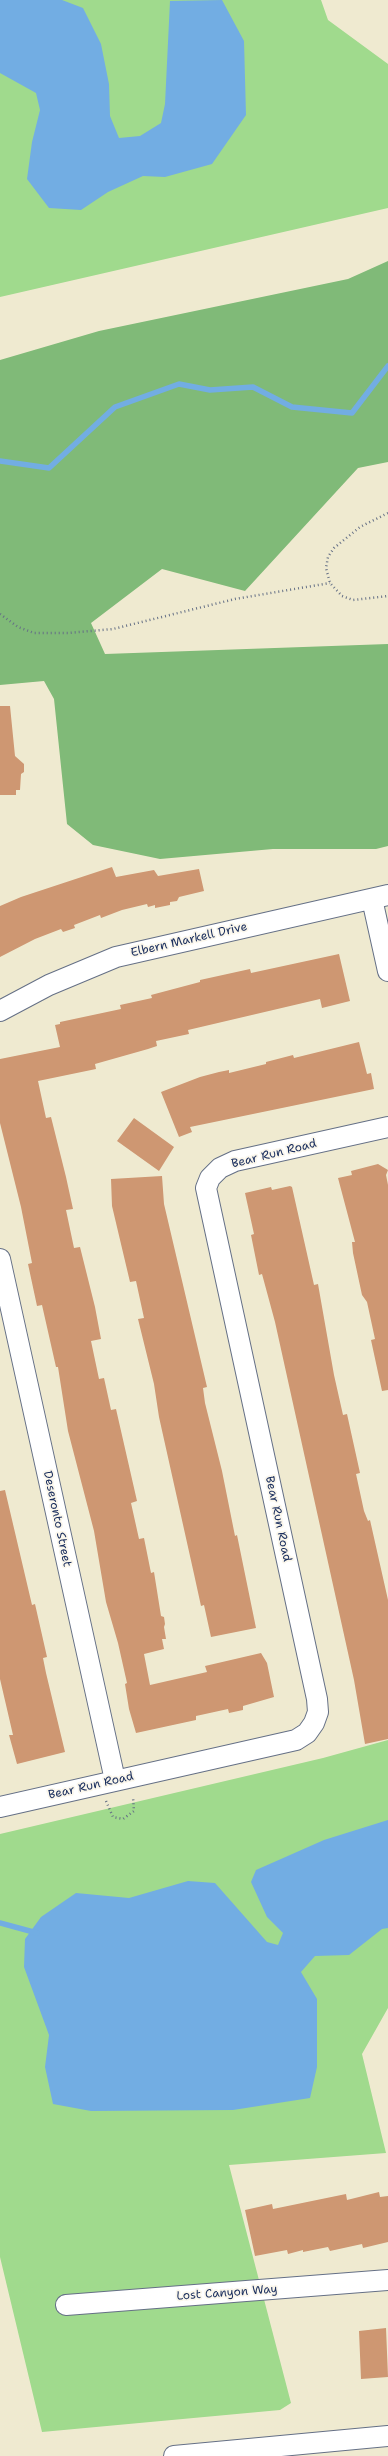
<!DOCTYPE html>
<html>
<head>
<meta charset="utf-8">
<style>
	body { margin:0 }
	canvas { display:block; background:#efead0 }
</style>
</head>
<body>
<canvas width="388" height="2456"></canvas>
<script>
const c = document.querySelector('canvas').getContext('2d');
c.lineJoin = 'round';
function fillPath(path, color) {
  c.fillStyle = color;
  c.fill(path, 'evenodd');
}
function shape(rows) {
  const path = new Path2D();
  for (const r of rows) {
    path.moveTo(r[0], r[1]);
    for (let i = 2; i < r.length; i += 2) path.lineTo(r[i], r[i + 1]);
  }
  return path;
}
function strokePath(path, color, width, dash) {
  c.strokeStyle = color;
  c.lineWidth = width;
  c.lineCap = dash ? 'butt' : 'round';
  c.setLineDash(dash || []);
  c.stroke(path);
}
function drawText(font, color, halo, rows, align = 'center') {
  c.font = font + ' "Shantell Sans",sans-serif';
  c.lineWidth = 3.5;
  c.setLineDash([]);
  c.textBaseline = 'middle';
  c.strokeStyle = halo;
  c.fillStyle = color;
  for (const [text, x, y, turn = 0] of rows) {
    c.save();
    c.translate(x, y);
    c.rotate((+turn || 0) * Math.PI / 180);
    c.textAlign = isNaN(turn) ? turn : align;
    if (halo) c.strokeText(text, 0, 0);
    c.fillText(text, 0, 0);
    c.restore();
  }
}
fillPath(shape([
	[0,0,321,0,328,20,388,64,388,208,0,297],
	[388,1740,388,2008,362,2054,386,2153,229,2165,291,2403,280,2410,42,2432,0,2257,0,1834,323,1758]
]), '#a0da8d');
fillPath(shape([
	[388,261,388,462,358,468,245,591,162,569,91,623,105,654,388,644,388,846,376,849,273,849,160,859,93,845,67,824,54,699,44,681,0,685,0,360,99,331,348,279]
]), '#80ba78');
fillPath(shape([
	[0,0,62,0,83,8,101,44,109,84,110,116,119,138,140,136,161,123,165,104,170,1,222,0,244,41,246,115,212,164,165,177,143,176,108,192,81,210,49,208,27,179,32,142,40,110,36,93,0,73],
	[388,1820,388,1928,382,1929,349,1955,315,1956,301,1972,317,1999,317,2067,310,2098,233,2110,91,2111,53,2104,45,2067,49,2035,24,1967,25,1939,41,1917,76,1893,129,1898,188,1881,215,1883,267,1942,278,1945,283,1933,267,1917,251,1882,256,1870,324,1840]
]), '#72ade3');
strokePath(shape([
	[0,461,49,468,115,407,179,384,210,390,253,387,292,407,352,413,388,366],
	[0,1923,37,1933]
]), '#72ade3', 5.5);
fillPath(shape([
	[0,706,10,706,15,756,24,764,24,772,21,774,20,790,16,790,16,795,0,795],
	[112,867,116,877,154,870,158,876,199,869,204,891,179,897,177,901,170,902,170,905,155,908,155,905,148,907,147,904,122,910,101,918,100,915,74,925,75,928,63,932,61,929,35,939,0,957,0,906,21,897],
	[339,954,350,1001,322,1008,320,999,188,1030,189,1034,156,1041,157,1046,148,1049,95,1064,96,1069,38,1081,46,1118,51,1117,66,1177,73,1209,66,1210,74,1248,80,1247,95,1307,101,1339,91,1341,99,1379,104,1378,111,1410,116,1409,137,1501,131,1503,139,1539,144,1538,151,1573,154,1572,161,1616,164,1617,165,1624,164,1627,166,1639,162,1639,164,1649,144,1654,150,1685,207,1672,205,1666,261,1653,267,1663,274,1697,243,1706,243,1710,229,1713,228,1709,196,1716,196,1720,136,1733,129,1709,125,1684,127,1683,118,1643,106,1602,94,1531,68,1431,58,1367,56,1367,42,1305,37,1306,28,1264,32,1263,21,1207,0,1123,0,1059,60,1047,55,1025,60,1024,60,1022,121,1009,120,1005,152,998,151,995,200,982,200,980,250,969,251,973],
	[359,1042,367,1074,371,1073,374,1089,190,1127,192,1132,179,1137,161,1092,200,1077,219,1072,229,1070,229,1073,266,1064,266,1062,293,1055,294,1058],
	[134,1118,174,1147,159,1171,117,1141],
	[378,1164,388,1170,386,1175,388,1185,388,1390,382,1391,371,1340,375,1339,367,1302,362,1295,353,1253,352,1242,355,1242,338,1178,352,1175,351,1171],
	[162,1176,164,1204,207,1387,203,1388,205,1403,222,1471,235,1536,237,1535,256,1628,211,1637,204,1605,201,1606,194,1574,159,1417,154,1384,138,1319,144,1318,136,1281,130,1282,112,1206,111,1179],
	[290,1186,292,1187,314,1285,318,1284,334,1375,343,1415,347,1414,360,1473,356,1474,364,1511,368,1521,370,1520,388,1600,388,1739,365,1744,354,1680,275,1322,262,1274,259,1275,251,1235,254,1234,245,1193,271,1187,272,1190],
	[5,1490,32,1605,35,1604,47,1657,43,1658,46,1673,65,1752,17,1764,9,1735,13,1735,0,1679,0,1491],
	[379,2192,380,2197,388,2196,388,2242,363,2248,362,2244,330,2251,328,2247,303,2252,303,2250,288,2254,287,2250,255,2256,245,2210,272,2204,273,2209,346,2194,347,2200],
	[386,2328,388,2377,361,2379,359,2331]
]), '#ce9772');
const minor = shape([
	[372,899,388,971],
	[0,1011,49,985,116,957,388,895],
	[0,1259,115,1780],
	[0,1807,296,1740,307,1733,314,1723,318,1712,317,1699,206,1188,210,1178,220,1168,235,1161,388,1127],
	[66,2305,388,2280],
	[174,2456,388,2436]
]);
strokePath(minor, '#657086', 22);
strokePath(shape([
	[388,513,360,527,334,548,328,557,326,568,330,583,342,596,353,600,388,596],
	[0,614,18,627,34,633,68,633,113,629,235,599,330,583],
	[106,1801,113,1817,123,1819,134,1811,133,1797]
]), '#657086', 2.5, [1, 3]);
strokePath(minor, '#fff', 20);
drawText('12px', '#1b2f5e', '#fbf7ec', [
	["Elbern Markell Drive",189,940,-13],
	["Bear Run Road",274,1154,-14],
	["Deseronto Street",57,1519,78],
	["Bear Run Road",278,1519,78],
	["Bear Run Road",91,1786,-13],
	["Lost Canyon Way",227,2293,-4]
]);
</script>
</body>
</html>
